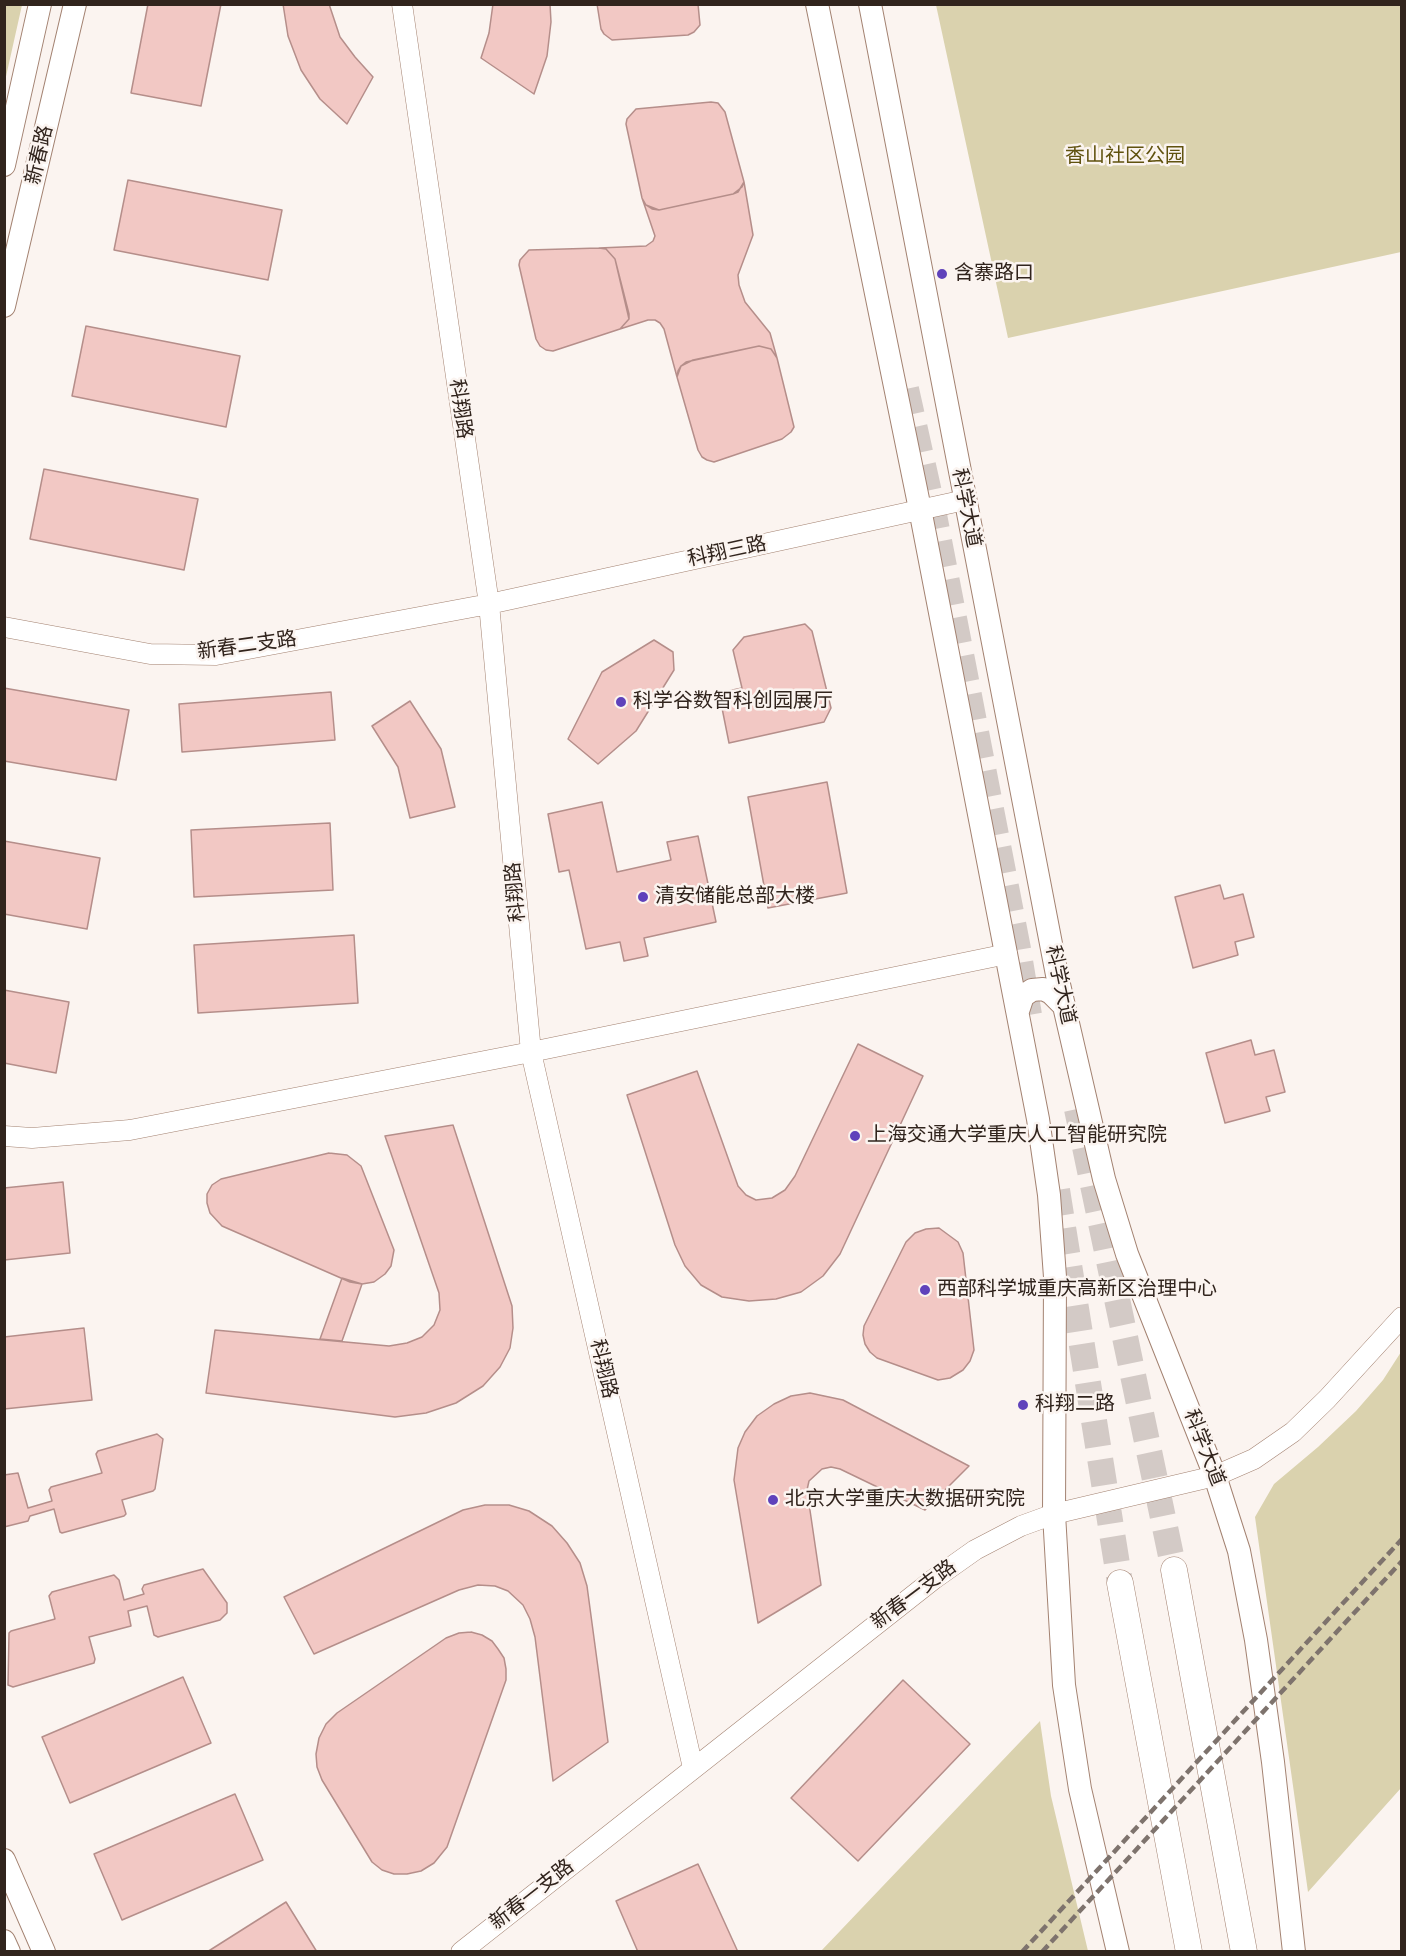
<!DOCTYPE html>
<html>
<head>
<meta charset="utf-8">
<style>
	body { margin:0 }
	#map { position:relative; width:1406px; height:1956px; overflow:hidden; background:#fbf4f0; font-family:"Space Grotesk",sans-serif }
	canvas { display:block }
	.frame { position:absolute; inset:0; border:6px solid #31241d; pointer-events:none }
</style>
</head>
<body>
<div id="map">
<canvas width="1406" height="1956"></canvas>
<div class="frame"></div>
</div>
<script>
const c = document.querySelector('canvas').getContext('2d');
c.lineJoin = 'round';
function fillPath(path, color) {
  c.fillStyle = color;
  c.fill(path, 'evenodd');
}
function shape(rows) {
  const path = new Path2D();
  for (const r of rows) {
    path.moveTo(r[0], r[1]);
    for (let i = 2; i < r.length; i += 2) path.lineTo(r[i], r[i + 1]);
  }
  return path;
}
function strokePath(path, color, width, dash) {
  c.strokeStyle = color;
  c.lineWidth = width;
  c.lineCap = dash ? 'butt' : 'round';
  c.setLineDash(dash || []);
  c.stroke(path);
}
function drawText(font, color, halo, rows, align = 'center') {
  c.font = font + ' "Space Grotesk","Noto Sans SC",sans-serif';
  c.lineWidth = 5;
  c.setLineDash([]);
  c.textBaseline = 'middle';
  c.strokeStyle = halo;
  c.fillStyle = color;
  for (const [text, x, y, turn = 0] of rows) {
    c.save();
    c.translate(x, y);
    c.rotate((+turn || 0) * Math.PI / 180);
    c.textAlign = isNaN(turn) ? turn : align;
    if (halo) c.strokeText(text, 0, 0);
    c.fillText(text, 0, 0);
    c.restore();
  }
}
fillPath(shape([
	[5,4,22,5,5,81,4,5],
	[936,5,1401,5,1401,252,1008,338],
	[1401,1352,1401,1788,1308,1892,1255,1517,1274,1484,1318,1447,1356,1411,1383,1380],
	[1040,1721,1051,1796,1088,1951,821,1951]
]), '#dad2ae');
const building = shape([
	[148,4,221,4,201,106,131,93,148,4],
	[283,4,329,4,340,37,355,57,373,77,347,124,320,99,301,70,288,36,283,4],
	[493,4,550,4,551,22,547,56,534,94,481,58,489,33,493,4],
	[597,4,698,4,700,25,694,32,688,35,612,40,604,34,601,29,597,4],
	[711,102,718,103,725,112,744,182,742,187,733,194,659,210,652,209,646,205,642,198,626,124,627,119,636,109,711,102],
	[128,180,282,210,268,280,114,250,128,180],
	[744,182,753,235,738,275,739,285,745,302,770,333,777,358,771,349,759,346,686,362,681,366,677,377,664,329,660,323,655,320,648,320,620,329,629,319,629,314,615,259,606,249,599,248,646,246,653,241,655,236,642,198,646,205,659,210,733,194,738,192,744,182],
	[599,248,606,249,615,259,629,319,620,329,553,351,546,350,540,346,536,339,519,265,520,260,529,250,599,248],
	[86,326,240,356,226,427,72,396,86,326],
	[759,346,771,349,777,358,794,427,791,432,782,439,714,462,707,460,702,457,698,450,677,377,678,371,681,366,693,360,759,346],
	[44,469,198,499,184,570,30,539,44,469],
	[805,624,812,631,831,708,824,722,729,743,719,693,742,688,733,650,744,637,805,624],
	[654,640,673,652,674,670,636,731,598,764,568,739,602,672,654,640],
	[4,688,129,710,116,780,4,761,4,688],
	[331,692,335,740,182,752,179,704,331,692],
	[410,701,441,749,455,807,410,818,398,767,372,726,410,701],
	[827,782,847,893,768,908,748,797,827,782],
	[602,802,617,872,671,860,667,842,698,836,716,922,644,938,648,956,624,961,620,942,586,949,569,870,559,872,548,814,602,802],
	[330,823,333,890,194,897,191,830,330,823],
	[4,841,100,858,87,929,4,914,4,841],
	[1220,885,1224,899,1243,894,1254,937,1235,942,1238,955,1193,968,1175,897,1220,885],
	[354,935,358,1003,198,1013,194,945,354,935],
	[4,990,69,1002,56,1073,4,1063,4,990],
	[1251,1040,1255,1055,1274,1050,1285,1092,1266,1097,1270,1111,1225,1123,1206,1053,1251,1040],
	[858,1044,923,1076,840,1254,823,1276,801,1292,776,1299,749,1301,722,1297,701,1285,685,1266,675,1245,627,1095,697,1071,738,1186,746,1195,756,1200,772,1198,785,1190,795,1176,858,1044],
	[453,1125,512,1306,513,1328,510,1348,500,1367,483,1386,456,1403,426,1413,395,1417,206,1393,215,1330,389,1346,407,1343,422,1337,434,1325,440,1310,439,1293,385,1136,453,1125],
	[329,1153,347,1155,361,1166,394,1250,391,1266,385,1274,374,1282,362,1284,350,1282,222,1226,210,1213,207,1203,207,1194,212,1185,221,1179,329,1153],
	[63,1182,70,1253,4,1260,4,1188,63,1182],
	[939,1228,958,1242,963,1253,974,1350,970,1361,963,1370,950,1378,938,1380,877,1358,870,1352,865,1344,863,1335,864,1326,906,1242,915,1233,926,1229,939,1228],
	[342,1278,362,1284,342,1341,320,1339,342,1278],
	[84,1328,92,1400,4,1409,4,1337,84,1328],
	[810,1393,843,1400,969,1466,925,1510,840,1469,831,1467,822,1469,809,1481,807,1490,821,1585,758,1623,734,1480,738,1448,745,1432,757,1416,774,1404,791,1396,810,1393],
	[157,1434,163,1439,155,1489,153,1491,122,1500,126,1514,124,1516,62,1533,60,1532,54,1509,30,1516,28,1521,4,1527,4,1475,18,1473,28,1508,52,1501,49,1490,51,1487,102,1473,96,1454,98,1451,157,1434],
	[485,1505,509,1505,529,1511,552,1526,567,1543,580,1563,587,1586,608,1742,553,1781,535,1637,530,1619,523,1605,508,1591,495,1586,478,1585,459,1590,314,1654,284,1597,463,1510,485,1505],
	[203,1569,227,1603,227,1613,220,1620,158,1637,154,1635,147,1606,128,1611,131,1626,89,1637,95,1659,94,1663,13,1687,8,1685,9,1633,11,1631,55,1619,49,1596,52,1592,114,1575,119,1580,124,1600,144,1594,142,1589,144,1585,203,1569],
	[471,1632,482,1635,492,1641,498,1649,504,1658,506,1669,506,1680,447,1847,434,1863,421,1871,407,1874,394,1874,382,1870,372,1862,322,1780,317,1767,316,1754,319,1738,326,1724,337,1713,446,1638,459,1633,471,1632],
	[183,1677,211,1743,70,1803,42,1737,183,1677],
	[903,1680,970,1744,858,1861,791,1798,903,1680],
	[235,1794,263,1860,122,1920,94,1854,235,1794],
	[698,1864,738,1952,638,1952,616,1901,698,1864],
	[286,1902,317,1952,207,1952,286,1902]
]);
fillPath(building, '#f2c8c4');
strokePath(building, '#b58e8a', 1.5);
strokePath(shape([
	[906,389,934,515,1018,949,1029,1015],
	[1077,1109,1174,1570],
	[1057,1190,1120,1583]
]), '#d3cac6', 26, [26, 13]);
const tertiary = shape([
	[402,4,489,604,531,1052,693,1768],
	[4,627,150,654,216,655,489,604,965,500],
	[4,1136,32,1138,130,1130,531,1052,1007,954],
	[461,1952,934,1579,975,1550,1021,1526,1054,1514,1215,1476,1254,1459,1293,1432,1327,1399,1402,1317]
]);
const secondary = shape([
	[817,4,920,509,1038,1119,1049,1195,1055,1277,1054,1514,1064,1685,1080,1789,1118,1952],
	[870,4,1058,980,1104,1179,1127,1254,1215,1476,1239,1551,1256,1640,1273,1762,1294,1952],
	[4,165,40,4],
	[4,306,75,4],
	[1018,1011,1023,996,1032,990,1043,989,1051,993,1064,1006],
	[4,1860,44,1952],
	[4,1941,9,1952]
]);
const trunk = shape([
	[1174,1570,1244,1952],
	[1120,1583,1189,1952]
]);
strokePath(tertiary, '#a38271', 21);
strokePath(secondary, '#a38271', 24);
strokePath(trunk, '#a38271', 27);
strokePath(tertiary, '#fff', 20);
strokePath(secondary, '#fff', 22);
strokePath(trunk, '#fff', 26);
strokePath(shape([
	[1022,1952,1402,1539],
	[1042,1952,1402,1561]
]), '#7e736d', 4.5, [9, 4.5]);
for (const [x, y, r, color] of [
	[942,274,6,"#5f42bb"],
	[621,702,6,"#5f42bb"],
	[643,897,6,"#5f42bb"],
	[855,1136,6,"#5f42bb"],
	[925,1290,6,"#5f42bb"],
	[1023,1405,6,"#5f42bb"],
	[773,1500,6,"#5f42bb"]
]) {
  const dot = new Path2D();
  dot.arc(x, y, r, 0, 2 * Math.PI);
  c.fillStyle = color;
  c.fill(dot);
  strokePath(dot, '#fbf4f0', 2);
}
drawText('20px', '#31241d', '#fbf4f0', [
	["新春路",40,155,-77],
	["科翔路",460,409,82],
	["科学大道",966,508,79],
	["科翔三路",727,552,-12],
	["新春二支路",247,646,-8],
	["科翔路",516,892,-95],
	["科学大道",1060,985,78],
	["科翔路",603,1369,77],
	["科学大道",1204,1448,69],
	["新春一支路",914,1595,-37],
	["新春一支路",532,1895,-38]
]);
drawText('20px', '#60520f', '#fbf4f0', [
	["香山社区公园",1125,157]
]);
drawText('20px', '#31241d', '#fbf4f0', [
	["含寨路口",954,274],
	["科学谷数智科创园展厅",633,702],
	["清安储能总部大楼",655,897],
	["上海交通大学重庆人工智能研究院",867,1136],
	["西部科学城重庆高新区治理中心",937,1290],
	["科翔二路",1035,1405],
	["北京大学重庆大数据研究院",785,1500]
], 'left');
</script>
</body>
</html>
